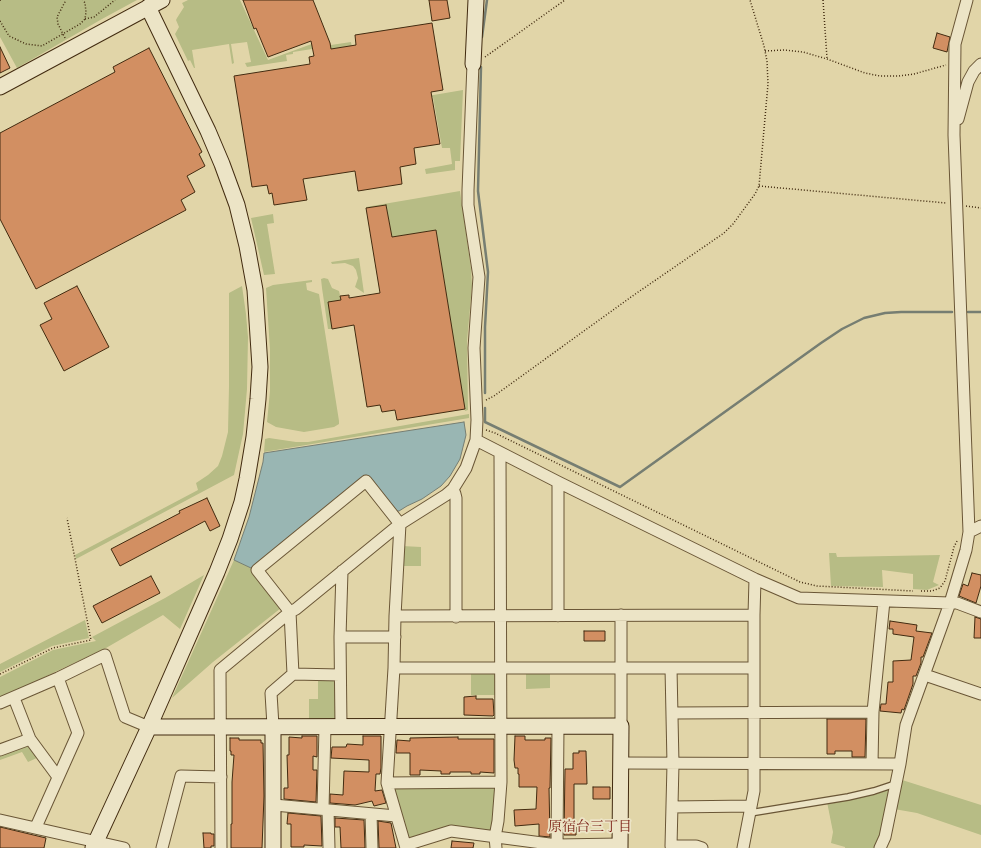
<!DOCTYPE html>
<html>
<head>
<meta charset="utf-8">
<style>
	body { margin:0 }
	canvas { display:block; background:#e1d5a8 }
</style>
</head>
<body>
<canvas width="981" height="848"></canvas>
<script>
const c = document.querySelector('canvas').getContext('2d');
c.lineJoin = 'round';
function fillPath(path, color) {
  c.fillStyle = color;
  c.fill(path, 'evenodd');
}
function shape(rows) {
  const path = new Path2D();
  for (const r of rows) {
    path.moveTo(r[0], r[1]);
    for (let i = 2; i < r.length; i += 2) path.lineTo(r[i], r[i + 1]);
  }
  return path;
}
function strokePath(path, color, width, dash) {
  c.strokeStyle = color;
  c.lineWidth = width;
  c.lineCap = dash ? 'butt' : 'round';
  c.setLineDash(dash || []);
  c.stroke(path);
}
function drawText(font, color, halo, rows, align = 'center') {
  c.font = font + ' "IM FELL French Canon","Noto Serif JP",serif';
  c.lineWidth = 3.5;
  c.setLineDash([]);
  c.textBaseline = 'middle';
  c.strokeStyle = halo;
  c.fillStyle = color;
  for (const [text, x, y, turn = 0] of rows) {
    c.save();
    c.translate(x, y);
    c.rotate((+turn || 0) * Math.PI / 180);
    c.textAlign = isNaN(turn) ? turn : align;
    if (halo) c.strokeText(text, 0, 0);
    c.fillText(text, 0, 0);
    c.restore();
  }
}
fillPath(shape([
	[0,0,137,0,102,19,17,68,0,37],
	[188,0,240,0,268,60,328,38,331,45,351,42,363,107,463,90,460,161,455,161,455,170,426,174,425,169,452,164,450,148,442,148,433,97,361,109,350,46,331,49,312,46,312,49,293,52,293,54,286,55,287,61,247,67,245,63,251,62,247,42,231,44,234,63,232,64,229,44,192,50,195,68,194,68,190,60,188,61,175,34,179,27,176,20,177,18,184,7,182,3],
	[460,191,471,269,472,286,467,341,468,410,465,411,436,230,392,237,386,205,366,208,366,207],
	[273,214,274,223,267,224,275,274,264,275,251,218],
	[359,258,364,293,355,287,358,278,356,270,353,266,345,263,332,264,331,262],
	[324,278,328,279,332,288,339,291,341,300,332,329,328,329,322,288,321,279],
	[312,280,312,282,306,283,307,290,319,294,339,421,339,424,334,427,304,432,276,427,267,422,270,391,270,350,266,288,273,285],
	[242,286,246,314,248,337,247,389,243,434,234,475,76,559,75,555,198,490,196,483,208,475,218,466,222,456,228,432,229,386,229,293],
	[469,414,469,418,264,452,265,439,269,438,296,442,308,442],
	[402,546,421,547,421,566,401,566],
	[829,553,836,553,837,557,839,557,940,555,933,582,939,585,927,590,913,589,913,574,882,570,883,587,831,586],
	[234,560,251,568,281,605,281,608,213,662,172,698],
	[204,575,180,629,163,615,106,648,0,698,0,677,53,650,96,641,92,637,165,598],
	[85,620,89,638,52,646,0,672,0,664],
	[550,671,550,688,526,689,526,672],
	[471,672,493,672,496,675,496,695,471,695],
	[318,677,335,677,338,716,334,719,309,719,309,699,318,699],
	[26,744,31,746,39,757,28,762,22,752,0,760,0,754],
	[899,779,981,805,981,835,917,813,894,809],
	[492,784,497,791,494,828,490,833,412,838,407,837,393,790,399,785],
	[888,788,891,790,883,836,876,848,845,848,845,847,831,843,833,832,827,802,864,796]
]), '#b7bc85');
const water = shape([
	[464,422,466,435,460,459,450,476,441,486,422,499,407,506,399,511,395,511,366,475,251,568,234,560,249,517,263,462,264,453,464,422]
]);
fillPath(water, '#99b6b3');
strokePath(water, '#767e72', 1);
strokePath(shape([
	[482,37,487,0],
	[481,67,478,191,488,272,485,327,485,393],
	[968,312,981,312],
	[485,408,485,422,620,487,821,343,842,329,864,318,885,313,901,312,952,312]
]), '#767e72', 2.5);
const building = shape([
	[243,0,313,0,330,43,331,49,356,45,355,35,432,23,443,90,431,92,440,144,414,148,416,164,400,167,402,184,358,191,355,171,303,179,307,200,274,205,272,193,269,194,267,185,252,187,234,76,310,64,309,57,314,56,311,41,268,57,256,28,254,29,243,0],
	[429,0,447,0,450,18,432,21,429,0],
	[937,33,950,37,947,52,933,48,937,33],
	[0,47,10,68,0,73,0,47],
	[149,48,202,152,199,154,205,166,187,176,195,192,181,200,186,210,36,289,0,219,0,133,115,72,113,67,149,48],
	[386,205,392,237,436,230,465,409,397,420,395,410,382,412,380,405,367,407,354,325,332,329,328,302,341,300,340,296,349,295,349,298,380,293,366,208,386,205],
	[77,286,109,347,64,371,40,325,52,319,44,303,77,286],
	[207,498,220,526,210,531,205,521,120,566,111,549,180,513,179,511,207,498],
	[972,573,981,575,981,586,976,603,959,596,963,584,968,586,972,573],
	[151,576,160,593,102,623,93,606,151,576],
	[975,617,981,619,981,638,974,638,975,617],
	[890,621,917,625,916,631,932,633,923,657,921,657,921,663,916,676,913,676,913,684,904,710,902,709,901,713,880,711,881,704,886,704,888,682,893,682,893,661,911,660,914,637,893,634,893,629,889,629,890,621],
	[584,631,605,631,605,641,584,641,584,631],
	[476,696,476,699,493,699,494,715,493,716,464,715,464,697,476,696],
	[827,719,866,719,865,757,852,757,852,751,835,751,835,754,827,754,827,719],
	[302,736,317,736,317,757,313,756,313,770,317,770,316,802,284,799,284,788,288,788,287,755,289,755,289,737,302,738,302,736],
	[363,736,381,736,381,768,380,774,376,774,375,791,382,790,386,803,374,806,372,801,355,805,330,803,330,794,343,795,344,771,369,772,369,760,331,758,332,747,346,747,347,744,363,745,363,736],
	[515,736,525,736,525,740,545,740,545,738,551,738,550,788,549,788,550,837,539,836,539,824,515,826,514,810,536,809,537,787,519,787,519,774,518,774,518,768,515,768,514,760,515,736],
	[458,737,458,739,494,739,494,773,480,772,480,774,471,774,471,772,450,772,450,774,441,774,441,771,420,770,420,775,410,775,410,753,396,753,397,740,410,741,410,738,458,737],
	[230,738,239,738,239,740,261,740,261,743,263,743,264,796,262,848,231,848,231,824,232,824,232,782,234,755,231,755,231,751,230,751,230,738],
	[579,751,586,751,587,784,574,784,574,827,576,827,576,835,564,835,565,769,573,769,573,753,579,753,579,751],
	[593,787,610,787,610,799,593,799,593,787],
	[288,813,321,816,322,846,304,845,304,847,291,847,291,824,287,824,288,813],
	[335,818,364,820,365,848,341,848,340,827,335,827,335,818],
	[378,821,391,823,396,848,379,848,378,821],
	[0,827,46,838,44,848,0,848,0,827],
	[203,833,211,833,211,834,214,834,214,846,211,846,211,848,204,848,203,833],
	[452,841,474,843,473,848,451,848,452,841]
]);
fillPath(building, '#d28f62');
strokePath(building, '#422b10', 1);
const lane = shape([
	[750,813,848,797,874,791,895,784]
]);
const street = shape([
	[967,0,955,44,954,135,969,532,966,550,950,603,957,603,981,612],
	[958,119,968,82,974,71,981,64],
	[476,440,558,482,755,579,792,595,799,598,950,603,906,725,900,764,885,837,880,848],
	[453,489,455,494,456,498,456,617],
	[969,532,981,526],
	[395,616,754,615],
	[558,616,558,482],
	[340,637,395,637],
	[394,668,671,668,673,764,671,846,696,846,702,848],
	[671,668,754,668],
	[293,674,340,675],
	[925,675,981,694],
	[14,698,30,739,58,777],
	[0,703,58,678,105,655,125,717,149,727],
	[672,713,873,712],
	[273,726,271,693,293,674,290,612,257,570,366,481,400,524,395,616,394,668,387,783,406,848],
	[621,726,621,615],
	[341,727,340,637,342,571],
	[0,750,30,739],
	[620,763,900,764],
	[872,764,873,712,884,601],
	[387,783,501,782],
	[274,805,396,816],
	[672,807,751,806],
	[323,809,325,727],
	[328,810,329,848],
	[371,814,372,848],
	[0,820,124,848],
	[36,827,78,733,58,678],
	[406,845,451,831,557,845,620,844],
	[557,845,558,726],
	[162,848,181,776,221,777],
	[221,848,220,670,290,612,296,609,400,524,446,495,453,489,466,468,476,440,477,420,474,348,479,277,468,205,468,190,473,64],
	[496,848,495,837,498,821,501,782,500,453],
	[743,848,754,791,754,615,755,579]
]);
const secondary = shape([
	[473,64,476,0],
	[0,87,162,0],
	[273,726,273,848],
	[149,727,621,726,620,848],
	[93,848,149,727,217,572,230,539,242,502,247,479,254,437,258,399,260,367,255,290,247,246,237,205,222,164,208,131,148,7]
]);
strokePath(lane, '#6a5636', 8);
strokePath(street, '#6a5636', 13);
strokePath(secondary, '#422b10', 17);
strokePath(shape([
	[823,0,827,58],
	[0,1,0,0],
	[85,19,94,17,115,0],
	[0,21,9,36,26,44,42,46,80,24,85,19,86,12,85,3,83,0],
	[65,38,58,24,57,17,66,0],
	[765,51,784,50,803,52,827,59,865,73,880,76,899,76,914,74,946,65],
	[485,57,565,0],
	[759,186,946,203],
	[966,206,981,208],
	[486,400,494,396,631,297,724,233,733,224,755,194,759,186,768,84,767,61,764,46,750,0],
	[486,430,495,433,800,582,817,586,913,591],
	[921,591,932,591,940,588,945,581,954,547,957,541],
	[0,674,53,648,91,640,67,518]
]), '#422b10', 1.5, [1, 2]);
strokePath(lane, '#ece4c6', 5.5);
strokePath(street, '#ece4c6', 11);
strokePath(secondary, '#ece4c6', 15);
drawText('14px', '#7a1f14', '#ece4c6', [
	["原宿台三丁目",590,828]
]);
</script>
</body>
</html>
